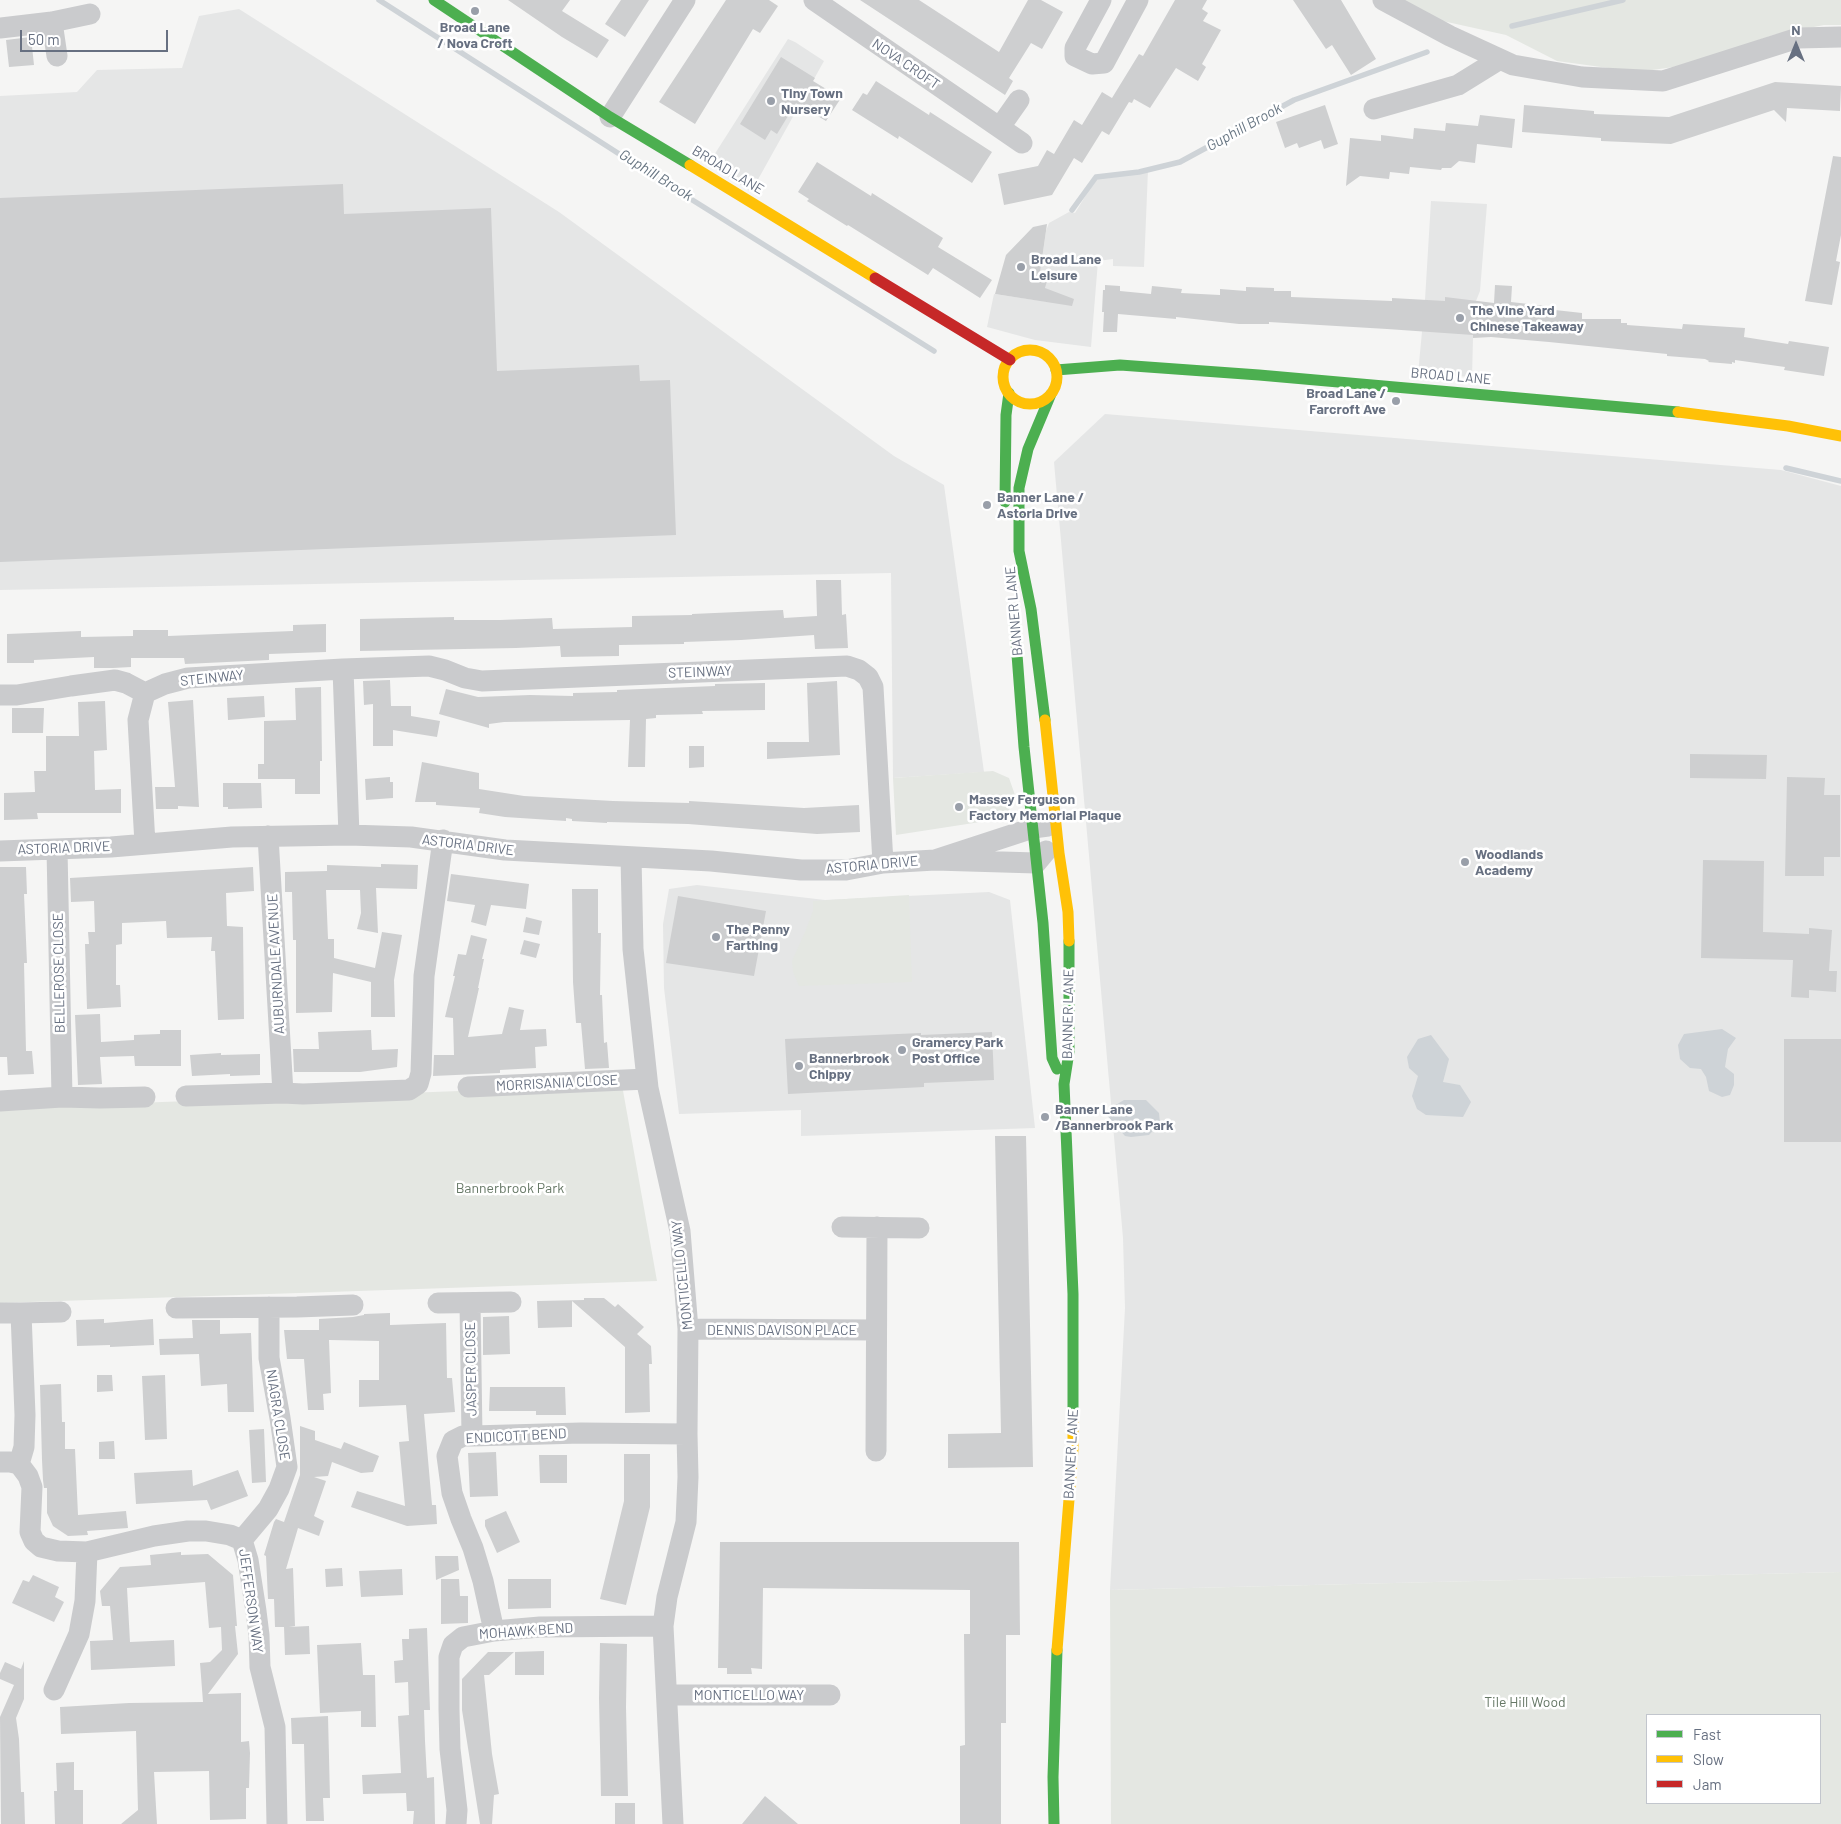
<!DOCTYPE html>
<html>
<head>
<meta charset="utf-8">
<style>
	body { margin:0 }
	#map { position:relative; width:1841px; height:1824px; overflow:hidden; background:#f5f5f4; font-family:Barlow,sans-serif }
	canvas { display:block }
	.legend { position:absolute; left:1646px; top:1714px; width:175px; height:90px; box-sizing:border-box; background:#fff; border:1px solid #c2c6cd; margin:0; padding:6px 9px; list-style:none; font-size:15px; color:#677081 }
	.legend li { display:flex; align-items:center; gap:10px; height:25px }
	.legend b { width:25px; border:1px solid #c2c6cd }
	.north { position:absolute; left:1771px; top:20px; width:50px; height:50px; -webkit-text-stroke:4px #fff; paint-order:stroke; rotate:0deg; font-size:14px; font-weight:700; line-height:20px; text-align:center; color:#677081 }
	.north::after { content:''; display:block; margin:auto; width:18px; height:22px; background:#677081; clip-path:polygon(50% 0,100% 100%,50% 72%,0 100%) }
	.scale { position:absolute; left:20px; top:30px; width:148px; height:22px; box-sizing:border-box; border:2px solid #677081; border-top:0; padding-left:6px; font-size:15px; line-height:18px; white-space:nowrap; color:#677081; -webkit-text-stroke:4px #fff; paint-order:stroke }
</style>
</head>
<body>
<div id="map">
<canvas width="1841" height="1824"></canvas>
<ul class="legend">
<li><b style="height:6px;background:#4caf50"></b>Fast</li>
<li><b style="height:6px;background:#ffc107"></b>Slow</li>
<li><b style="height:6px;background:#c62828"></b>Jam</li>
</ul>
<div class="north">N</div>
<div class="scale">50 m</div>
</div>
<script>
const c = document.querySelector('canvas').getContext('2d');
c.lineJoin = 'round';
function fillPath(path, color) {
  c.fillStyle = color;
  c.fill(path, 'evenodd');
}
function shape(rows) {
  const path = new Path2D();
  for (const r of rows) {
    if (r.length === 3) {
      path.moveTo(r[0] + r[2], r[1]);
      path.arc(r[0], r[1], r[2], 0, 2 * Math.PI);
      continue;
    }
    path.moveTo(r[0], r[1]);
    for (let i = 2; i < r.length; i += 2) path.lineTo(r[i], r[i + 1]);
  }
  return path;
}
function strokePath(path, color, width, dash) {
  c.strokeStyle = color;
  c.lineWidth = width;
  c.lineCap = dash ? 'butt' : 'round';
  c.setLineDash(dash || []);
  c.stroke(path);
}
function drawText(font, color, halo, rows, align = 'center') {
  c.font = font + ' Barlow,sans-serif';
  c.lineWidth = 5;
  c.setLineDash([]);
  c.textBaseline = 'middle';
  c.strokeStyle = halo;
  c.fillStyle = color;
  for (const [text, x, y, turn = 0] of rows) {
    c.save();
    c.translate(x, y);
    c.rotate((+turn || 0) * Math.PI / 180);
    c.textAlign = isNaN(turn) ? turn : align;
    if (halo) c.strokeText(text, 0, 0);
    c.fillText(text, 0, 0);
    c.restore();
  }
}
fillPath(shape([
	[239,9,559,212,894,456,944,485,984,772,893,778,891,573,0,590,0,96,77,92,97,70,182,68,199,16],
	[788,39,795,42,824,61,751,192,709,163],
	[1148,170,1144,267,1113,266,1113,259,1098,261,1091,347,1035,340,987,327,994,294,1049,302,1045,288,1046,281,1039,280,1046,231,1049,223,1069,212,1075,213,1097,177],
	[1431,201,1487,204,1480,291,1476,301,1473,338,1472,377,1418,374,1425,300],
	[1105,414,1781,470,1841,486,1841,1572,1110,1590,1125,1308,1123,1238,1054,462],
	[697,885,825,900,989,892,1010,900,1035,1128,801,1136,801,1110,679,1114,664,988,663,924,669,889]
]), '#e5e6e6');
fillPath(shape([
	[1399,0,1841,0,1841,25,1824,25,1773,35,1688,65,1638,72,1557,61,1506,35,1438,20],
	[993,771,1009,778,1015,795,1006,818,896,835,893,778],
	[909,895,912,982,799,986,793,972,792,961,805,932,813,911,813,901],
	[622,1085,657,1281,0,1303,0,1108],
	[1841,1572,1841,1824,1111,1824,1110,1590],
	[1647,1715,1820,1715,1820,1803,1647,1803]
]), '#e4e7e2');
fillPath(shape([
	[1722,1029,1736,1038,1728,1049,1725,1067,1734,1074,1734,1085,1730,1095,1722,1097,1709,1091,1706,1077,1701,1069,1690,1068,1680,1059,1678,1045,1684,1034],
	[1431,1035,1449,1059,1443,1082,1460,1085,1471,1102,1463,1117,1426,1115,1417,1109,1412,1096,1418,1076,1409,1068,1407,1057,1418,1039],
	[1124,1100,1146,1100,1159,1113,1160,1123,1149,1135,1131,1137,1125,1136,1104,1112]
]), '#ced3d7');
strokePath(shape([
	[379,0,638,166,934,351],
	[1512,26,1623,0],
	[1072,210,1096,177,1139,172,1180,162,1294,100,1427,52],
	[1786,468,1841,481]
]), '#ced3d7', 5.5);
fillPath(shape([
	[508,0,570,0,562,11,609,40,597,58,562,37],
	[621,0,649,0,625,37,605,24],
	[726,0,769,0,778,6,760,33,753,29,695,124,659,102],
	[860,0,919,0,999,52,1028,0,1041,0,1063,12,1042,49,1031,43,1009,78,1013,81,1005,95],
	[1175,0,1207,0,1202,9,1208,13,1203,21,1221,30,1202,64,1206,67,1198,81,1176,68,1150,108,1134,99,1132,103,1129,102,1109,135,1102,131,1082,163,1074,158,1052,195,1004,205,998,174,1038,166,1047,150,1054,154,1074,120,1082,125,1102,92,1112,98,1139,54,1143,56],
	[1293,0,1341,0,1376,59,1351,75,1332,45,1326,49],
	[31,37,34,65,9,67,6,40],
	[781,57,815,78,813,81,841,98,826,121,796,103,777,134,771,130,765,140,740,124],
	[876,81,929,115,930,112,992,152,972,183,899,136,898,139,852,110,863,93,867,95],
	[1775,82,1841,86,1840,111,1787,108,1786,122,1774,110,1671,144,1601,141,1601,138,1522,132,1524,105,1594,111,1594,114,1669,117],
	[1325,105,1338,144,1324,149,1321,140,1299,148,1297,143,1285,148,1276,122],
	[1480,115,1515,119,1512,148,1477,144,1475,163,1459,161,1451,168,1442,168,1441,170,1410,167,1409,174,1390,172,1389,179,1360,176,1346,186,1350,138,1381,141,1381,135,1413,139,1414,128,1445,131,1446,123,1478,126],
	[1833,156,1841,157,1841,235,1836,261,1840,262,1832,305,1805,301],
	[817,162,871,196,872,193,943,238,938,247,992,280,980,298,933,268,928,275,848,225,847,226,807,201,809,199,798,192],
	[343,184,344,214,491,208,497,371,639,365,640,381,670,380,676,535,0,562,0,198],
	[1047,224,1039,280,1047,281,1045,288,1074,299,1072,306,995,294,1006,255,1033,227],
	[1105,285,1120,286,1120,291,1151,294,1152,286,1182,289,1181,293,1220,295,1220,289,1246,291,1246,287,1274,288,1274,291,1291,291,1291,297,1392,301,1392,298,1445,301,1445,297,1494,303,1495,285,1512,286,1511,302,1546,306,1546,309,1582,313,1582,319,1621,319,1621,323,1627,323,1627,325,1682,329,1683,324,1745,328,1744,337,1788,344,1789,341,1829,347,1824,376,1784,370,1785,367,1735,360,1735,363,1732,362,1732,364,1708,362,1709,361,1705,359,1667,356,1667,354,1549,342,1491,337,1473,338,1473,335,1387,329,1269,322,1269,324,1239,324,1176,317,1176,319,1118,314,1117,332,1103,332,1104,312,1102,312,1103,290,1105,290],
	[816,580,841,580,842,615,846,614,848,648,815,649,814,635,741,640,684,642,684,644,619,645,619,656,561,657,560,646,516,648,360,651,360,619,454,617,454,620,500,620,552,618,553,629,632,627,632,616,692,615,692,614,783,610,784,618,817,616],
	[326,624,326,652,269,654,269,660,185,664,184,658,131,658,131,667,113,668,94,668,94,657,34,660,34,663,7,663,7,634,81,631,81,637,133,636,133,630,168,630,168,636,293,631,293,625],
	[390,680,391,706,411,706,411,716,440,721,437,737,393,730,393,746,373,746,373,704,364,705,363,681],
	[837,681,840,755,767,759,767,742,809,742,807,683],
	[765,683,765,710,702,711,703,714,656,715,656,718,646,719,645,767,628,767,630,720,504,722,489,724,489,728,439,714,446,689,478,697,530,695,573,696,573,693,617,692,617,690,715,686,715,684],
	[321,687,322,761,320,761,320,794,295,794,295,779,258,779,258,764,264,764,264,721,296,720,295,688],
	[264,696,265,717,228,720,227,698],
	[193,700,199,807,178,806,178,809,156,809,155,787,175,787,168,702],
	[105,701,107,750,94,751,95,790,121,789,121,813,37,813,38,819,4,820,4,793,35,792,34,771,46,771,46,736,79,736,78,702],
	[12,708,44,708,43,733,12,733],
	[689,746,704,746,704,767,689,768],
	[1690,754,1767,755,1766,779,1690,778],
	[422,762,479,773,479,789,524,796,613,801,689,803,689,801,804,808,859,805,860,832,817,834,688,824,607,822,607,823,572,821,572,819,566,818,566,821,505,817,479,813,480,808,436,805,436,802,415,802],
	[390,777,390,782,393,782,393,798,366,800,365,779],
	[1787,777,1825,778,1824,795,1840,795,1840,857,1824,857,1824,876,1785,876],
	[223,783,261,783,262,808,228,809,228,807,223,807],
	[1703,860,1764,861,1763,932,1809,934,1809,928,1832,930,1829,971,1837,971,1836,992,1809,990,1809,998,1791,997,1793,960,1701,958],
	[381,864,418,865,417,889,376,888,378,933,357,929,361,913,360,890,326,890,328,939,334,939,334,958,375,968,382,932,402,935,394,980,395,1017,371,1017,371,982,333,973,332,1012,296,1013,296,940,293,940,292,892,285,892,285,872,327,871,327,865,381,867],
	[0,867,26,867,27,894,24,894,27,963,24,963,26,1051,32,1051,34,1074,8,1075,7,1057,0,1057],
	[253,867,254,891,226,893,227,926,243,927,244,1019,218,1020,215,951,211,951,212,937,167,938,166,921,122,923,122,944,116,945,116,985,120,985,121,1007,87,1009,85,944,89,944,88,932,95,932,94,901,71,902,70,878],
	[451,874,529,884,526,909,491,905,486,926,471,922,475,905,447,901],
	[572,889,598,889,598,933,601,933,600,995,602,995,604,1043,607,1042,609,1068,585,1069,581,1023,576,1023,573,982],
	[678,896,766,911,754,976,666,963],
	[526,917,542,921,539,935,523,932],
	[471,935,487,939,482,959,484,959,478,988,479,988,468,1037,502,1034,509,1007,524,1010,520,1030,546,1029,547,1046,535,1047,536,1068,500,1070,500,1073,433,1076,434,1055,454,1055,453,1018,445,1017,455,976,453,976,458,954,466,955],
	[524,940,540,944,536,958,520,954],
	[100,1014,101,1042,134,1040,134,1035,160,1034,160,1030,181,1030,181,1066,135,1066,134,1056,100,1057,102,1084,78,1085,75,1015],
	[371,1030,372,1050,398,1049,397,1067,360,1072,294,1072,293,1049,319,1049,318,1032],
	[992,1032,994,1080,924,1083,924,1087,788,1094,785,1039,921,1033,921,1035],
	[1784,1039,1841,1039,1841,1142,1784,1142],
	[221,1053,221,1055,260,1054,260,1075,230,1076,230,1074,192,1076,190,1055],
	[995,1136,1026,1136,1033,1467,948,1468,948,1434,1001,1433],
	[584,1298,604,1298,615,1307,618,1304,644,1327,637,1334,651,1346,652,1364,649,1364,650,1412,625,1413,625,1347,572,1301,572,1327,538,1328,537,1301,584,1300],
	[390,1313,390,1325,446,1323,447,1378,452,1378,455,1412,424,1414,432,1505,436,1505,437,1524,407,1526,351,1507,357,1491,405,1506,399,1442,409,1441,406,1405,359,1407,359,1380,379,1380,379,1341,329,1340,331,1393,323,1394,324,1410,308,1410,304,1359,287,1359,284,1330,319,1330,319,1319,353,1317,364,1315,364,1314],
	[509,1316,510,1354,483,1355,483,1317],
	[104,1319,104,1323,153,1319,154,1345,110,1347,110,1345,77,1346,76,1320],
	[192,1320,220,1320,220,1334,251,1333,254,1412,228,1412,227,1384,201,1386,199,1354,160,1355,159,1339,193,1338],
	[97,1375,112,1375,113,1391,97,1392],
	[165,1375,167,1439,145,1440,142,1376],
	[61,1384,62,1422,65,1422,65,1449,75,1449,78,1515,126,1511,128,1528,87,1531,88,1535,68,1536,53,1526,47,1513,47,1488,44,1488,43,1480,42,1460,40,1385],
	[490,1387,565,1387,566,1415,536,1415,536,1411,489,1411],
	[300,1426,315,1431,315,1440,341,1449,344,1442,379,1456,373,1472,361,1473,332,1462,328,1476,314,1477,326,1481,314,1516,324,1521,319,1536,298,1528,286,1569,293,1568,295,1626,289,1627,309,1626,310,1654,285,1655,284,1627,275,1627,274,1599,268,1599,266,1556,264,1555,274,1522,276,1519,284,1522,300,1475],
	[264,1429,266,1482,252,1483,249,1430],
	[114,1441,115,1459,99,1459,99,1442],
	[496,1452,498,1496,470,1497,468,1453],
	[624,1454,650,1454,650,1507,626,1605,600,1599,624,1501],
	[539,1455,567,1455,567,1483,540,1483],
	[192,1470,193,1486,238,1470,248,1496,211,1510,207,1500,136,1504,134,1473],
	[506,1511,520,1542,497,1553,485,1526,485,1520],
	[720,1542,1019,1542,1020,1635,1006,1635,1006,1723,1001,1723,1001,1824,960,1824,960,1746,965,1745,964,1634,970,1634,970,1590,763,1588,762,1669,751,1668,752,1674,727,1674,727,1668,718,1668],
	[181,1552,181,1555,208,1554,233,1575,237,1626,235,1626,238,1654,208,1694,241,1693,241,1742,249,1741,250,1753,249,1788,246,1788,246,1819,210,1820,209,1771,154,1772,157,1824,121,1824,138,1810,136,1731,61,1734,60,1707,129,1703,203,1702,200,1663,210,1662,222,1650,221,1627,209,1628,205,1582,127,1588,130,1642,174,1640,175,1666,91,1670,90,1641,113,1640,110,1606,102,1606,100,1591,120,1567,151,1565,150,1555],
	[435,1556,458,1556,459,1570,436,1580],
	[342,1568,343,1586,326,1587,325,1569],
	[402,1569,403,1595,361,1597,359,1571],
	[33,1575,59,1587,55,1597,64,1602,54,1622,12,1603,23,1580,29,1582],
	[441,1579,459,1579,460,1596,468,1596,468,1623,441,1624],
	[508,1579,551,1579,551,1608,508,1609],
	[427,1628,430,1710,424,1710,425,1741,427,1778,434,1777,435,1824,413,1824,414,1811,407,1811,406,1793,363,1794,362,1775,401,1773,398,1716,409,1715,408,1682,395,1683,394,1661,403,1660,402,1639,409,1639,409,1629],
	[361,1643,363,1675,375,1675,376,1727,361,1727,361,1711,320,1713,317,1645],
	[600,1643,627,1644,626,1707,628,1796,601,1796,599,1698],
	[544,1651,544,1675,515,1675,515,1652],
	[488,1652,514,1652,489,1675,484,1675,492,1754,499,1794,494,1795,492,1824,480,1824,462,1710,462,1679],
	[24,1661,24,1699,16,1718,19,1739,21,1792,24,1792,25,1824,1,1824,0,1717,14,1685,0,1679,0,1673,5,1662,21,1669],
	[328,1716,330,1798,323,1798,324,1821,306,1821,304,1744,292,1744,291,1718],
	[74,1762,74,1790,83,1790,83,1824,55,1824,54,1791,57,1791,56,1763],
	[765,1796,798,1824,742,1824],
	[615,1803,635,1803,635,1824,615,1824]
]), '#cecfd0');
strokePath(shape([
	[814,0,1022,143],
	[1101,0,1075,48,1075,56,1092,64,1104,63,1138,0],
	[1383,0,1450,36,1513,65,1582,77,1663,81,1798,38,1841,37],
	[52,22,57,56],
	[0,28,52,22,90,14],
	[1374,109,1458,85,1500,59],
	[610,117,685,0],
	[1000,127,1019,100],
	[343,669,349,835],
	[0,695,17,695,71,686,115,680,126,683,145,693],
	[268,836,283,1093,303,1094,409,1090,418,1084,421,1073,424,976,443,840],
	[145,844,138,720,145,693,165,684,188,678,343,669,429,666,445,670,465,678,482,681,847,666,859,670,868,677,873,687,883,863],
	[57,849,62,1097,100,1098,145,1097],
	[0,851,111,847,232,837,349,835,411,837,505,850,711,861,801,870,846,870,883,863,935,860],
	[1046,851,1036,863,935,860,1033,828,1048,826],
	[631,857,633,949,648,1088,680,1231,688,1329,687,1434,688,1477,686,1522,667,1597,663,1626,673,1824],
	[468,1087,647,1079],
	[186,1096,283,1093],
	[0,1101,62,1097],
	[842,1227,919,1228],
	[438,1303,511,1302],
	[470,1303,472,1436],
	[176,1308,297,1307,353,1305],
	[0,1313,21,1313],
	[688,1329,876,1330],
	[876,1451,877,1227],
	[0,1462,10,1462,19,1464,28,1476,32,1487,30,1532,34,1541,41,1547,58,1551,87,1552,154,1536,188,1531,206,1531,230,1535,242,1540,248,1560,256,1611,259,1635,260,1667,275,1727,277,1824],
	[19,1464,24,1447,25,1415,21,1313,61,1312],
	[242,1540,268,1509,279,1489,287,1467,280,1418,269,1358,269,1307],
	[494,1631,483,1581,473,1548,461,1519,452,1493,447,1456,453,1441,463,1436,472,1436,581,1433,687,1434],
	[54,1690,79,1634,85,1601,87,1552],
	[667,1695,830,1695],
	[456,1824,457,1810,450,1749,449,1709,449,1657,453,1645,463,1637,494,1631,540,1627,663,1626]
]), '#cacbcd', 21);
strokePath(shape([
	[434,0,610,117,690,165],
	[1056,370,1120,365,1259,375,1678,412],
	[1005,502,1006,415,1009,393],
	[1014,615,1024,747,1043,923,1052,1058,1057,1069],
	[1045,720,1031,609,1019,551,1019,488,1028,449,1051,394],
	[1069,941,1069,1052,1064,1084,1073,1294,1073,1420],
	[1054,1824,1053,1777,1057,1650]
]), '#4caf50', 11);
strokePath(shape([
	[690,165,875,278],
	[1030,377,27],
	[1678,412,1788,426,1841,436],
	[1045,720,1059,853,1068,912,1069,941],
	[1057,1650,1073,1449,1073,1420]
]), '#ffc107', 11);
strokePath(shape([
	[875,278,1010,360]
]), '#c62828', 11);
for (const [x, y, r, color] of [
	[475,11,5,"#999fa9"],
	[771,101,5,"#999fa9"],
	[1021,267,5,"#999fa9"],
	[1460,318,5,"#999fa9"],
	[1396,401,5,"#999fa9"],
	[987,505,5,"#999fa9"],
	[959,807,5,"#999fa9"],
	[1465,862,5,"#999fa9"],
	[716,937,5,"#999fa9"],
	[902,1050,5,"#999fa9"],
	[799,1066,5,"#999fa9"],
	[1045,1117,5,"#999fa9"]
]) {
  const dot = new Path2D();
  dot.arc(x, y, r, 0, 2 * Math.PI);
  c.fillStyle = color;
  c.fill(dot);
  strokePath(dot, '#fff', 2);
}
drawText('bold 14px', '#677081', '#fff', [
	["Broad Lane",475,27,"center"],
	["/ Nova Croft",475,43,"center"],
	["Tiny Town",781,93],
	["Nursery",781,109],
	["Broad Lane",1031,259],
	["Leisure",1031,275],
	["The Vine Yard",1470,310],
	["Chinese Takeaway",1470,326],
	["Broad Lane /",1386,393,"right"],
	["Farcroft Ave",1386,409,"right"],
	["Banner Lane /",997,497],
	["Astoria Drive",997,513],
	["Massey Ferguson",969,799],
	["Factory Memorial Plaque",969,815],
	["Woodlands",1475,854],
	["Academy",1475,870],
	["The Penny",726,929],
	["Farthing",726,945],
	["Gramercy Park",912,1042],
	["Post Office",912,1058],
	["Bannerbrook",809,1058],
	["Chippy",809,1074],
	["Banner Lane",1055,1109],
	["/Bannerbrook Park",1055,1125]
], 'left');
drawText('14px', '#677081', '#fff', [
	["NOVA CROFT",906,64,34],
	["BROAD LANE",728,170,31],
	["BROAD LANE",1451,376,5],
	["BANNER LANE",1014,611,-95],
	["STEINWAY",700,672,-2],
	["STEINWAY",212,678,-6],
	["ASTORIA DRIVE",468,845,7],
	["ASTORIA DRIVE",64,848,-2],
	["ASTORIA DRIVE",872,865,-5],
	["AUBURNDALE AVENUE",276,964,-93],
	["BELLEROSE CLOSE",59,973,-91],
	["BANNER LANE",1068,1014,-89],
	["MORRISANIA CLOSE",557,1083,-3],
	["MONTICELLO WAY",682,1275,-96],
	["DENNIS DAVISON PLACE",782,1330],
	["JASPER CLOSE",471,1369,-91],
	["NIAGRA CLOSE",278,1415,81],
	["ENDICOTT BEND",516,1436,-3],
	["BANNER LANE",1071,1454,-87],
	["JEFFERSON WAY",251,1601,82],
	["MOHAWK BEND",526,1631,-4],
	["MONTICELLO WAY",749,1695]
]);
drawText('14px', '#667866', '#fff', [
	["Bannerbrook Park",510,1188],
	["Tile Hill Wood",1525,1702]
]);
drawText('italic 15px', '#697784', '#fff', [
	["Guphill Brook",1244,127,-29],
	["Guphill Brook",656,175,32]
]);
</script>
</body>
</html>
